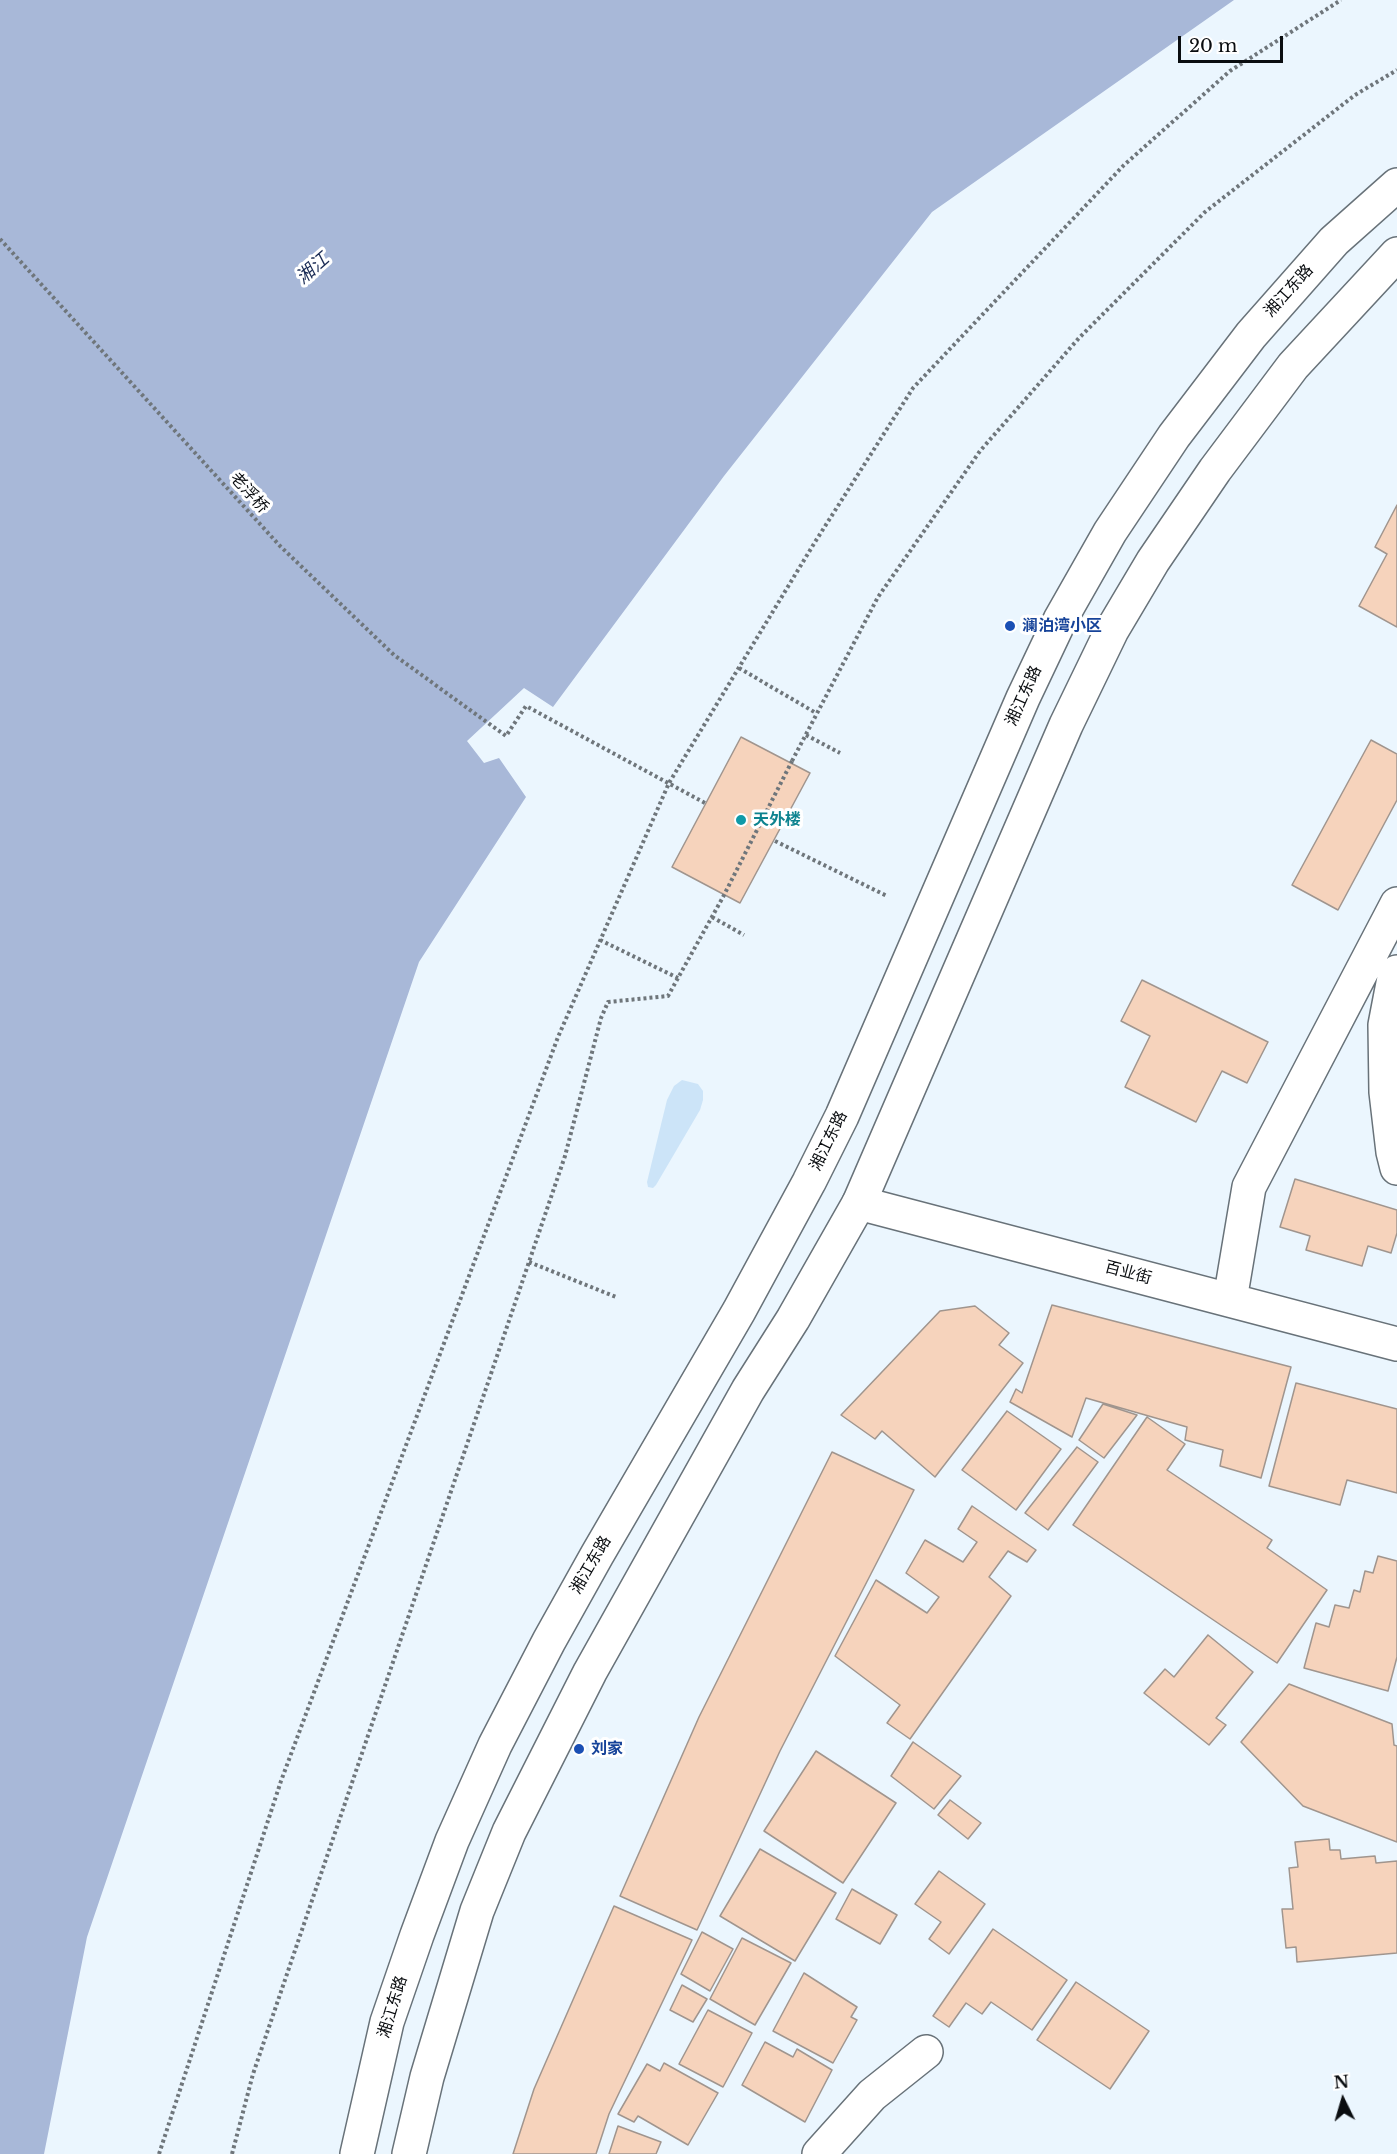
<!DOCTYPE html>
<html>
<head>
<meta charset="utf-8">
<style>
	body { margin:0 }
	#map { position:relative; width:1397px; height:2154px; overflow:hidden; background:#ebf6fe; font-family:"Libre Baskerville",serif }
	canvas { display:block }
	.north { position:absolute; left:1313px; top:2070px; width:60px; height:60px; -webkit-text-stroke:4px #fff; paint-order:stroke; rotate:355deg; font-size:16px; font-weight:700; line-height:24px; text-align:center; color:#0a0d10 }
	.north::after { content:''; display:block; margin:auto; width:21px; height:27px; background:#0a0d10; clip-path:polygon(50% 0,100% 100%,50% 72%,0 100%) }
	.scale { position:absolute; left:1178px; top:36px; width:105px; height:27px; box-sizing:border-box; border:3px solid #0a0d10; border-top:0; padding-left:8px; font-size:18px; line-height:21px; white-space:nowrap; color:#0a0d10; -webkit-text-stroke:4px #fff; paint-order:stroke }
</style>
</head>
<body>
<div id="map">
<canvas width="1397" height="2154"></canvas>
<div class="north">N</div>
<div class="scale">20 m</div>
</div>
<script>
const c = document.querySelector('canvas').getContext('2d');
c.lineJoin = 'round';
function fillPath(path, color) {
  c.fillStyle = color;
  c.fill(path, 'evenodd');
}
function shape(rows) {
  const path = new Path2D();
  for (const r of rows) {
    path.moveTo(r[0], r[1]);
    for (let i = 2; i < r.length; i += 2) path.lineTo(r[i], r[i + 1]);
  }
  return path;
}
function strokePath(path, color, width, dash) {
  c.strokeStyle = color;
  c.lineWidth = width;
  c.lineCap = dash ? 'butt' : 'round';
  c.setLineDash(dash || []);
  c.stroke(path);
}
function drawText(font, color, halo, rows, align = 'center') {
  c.font = font + ' "Libre Baskerville","Noto Sans SC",serif';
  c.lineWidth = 6;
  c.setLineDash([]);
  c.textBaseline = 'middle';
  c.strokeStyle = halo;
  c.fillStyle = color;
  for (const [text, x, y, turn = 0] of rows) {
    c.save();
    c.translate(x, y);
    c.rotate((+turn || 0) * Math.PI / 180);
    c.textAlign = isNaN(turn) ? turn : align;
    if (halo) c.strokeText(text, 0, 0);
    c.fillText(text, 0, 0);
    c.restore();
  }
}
fillPath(shape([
	[682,1080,698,1084,703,1091,703,1100,700,1110,656,1185,653,1188,648,1187,647,1182,667,1100,674,1086]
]), '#cce4f8');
fillPath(shape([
	[0,0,1234,0,932,212,724,476,553,707,524,688,467,741,484,763,499,758,526,797,419,962,87,1937,44,2154,0,2154]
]), '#a8b8d8');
const building = shape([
	[1397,505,1397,627,1359,606,1387,554,1375,547,1397,505],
	[741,737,810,773,740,903,672,867,741,737],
	[1371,740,1397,754,1397,800,1338,910,1292,885,1371,740],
	[1142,980,1268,1042,1247,1083,1222,1071,1196,1122,1125,1087,1150,1036,1121,1021,1142,980],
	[1295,1179,1397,1210,1397,1233,1391,1253,1368,1246,1362,1266,1306,1250,1310,1236,1280,1227,1295,1179],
	[1052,1305,1291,1367,1261,1478,1220,1466,1223,1450,1185,1440,1187,1427,1086,1398,1072,1437,1010,1402,1016,1389,1022,1393,1052,1305],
	[975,1306,1009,1333,999,1345,1023,1363,935,1477,882,1431,875,1439,841,1415,940,1311,975,1306],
	[1296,1383,1397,1409,1397,1493,1347,1480,1340,1505,1269,1486,1296,1383],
	[1103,1404,1137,1415,1104,1458,1079,1440,1103,1404],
	[1007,1411,1061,1449,1016,1510,962,1470,1007,1411],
	[1147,1417,1185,1444,1167,1470,1272,1540,1267,1548,1327,1590,1277,1663,1073,1525,1147,1417],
	[1077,1447,1098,1462,1048,1530,1025,1513,1077,1447],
	[832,1452,914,1490,780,1751,697,1930,620,1896,699,1717,832,1452],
	[972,1506,1036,1550,1027,1562,1008,1551,989,1577,1011,1596,910,1739,887,1723,900,1705,835,1656,876,1580,927,1613,939,1597,906,1573,925,1540,963,1562,977,1542,958,1529,972,1506],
	[1378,1556,1397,1561,1397,1657,1388,1691,1304,1668,1316,1623,1329,1627,1335,1605,1349,1608,1354,1590,1360,1592,1365,1571,1373,1573,1378,1556],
	[1208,1635,1253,1672,1216,1718,1226,1725,1209,1745,1144,1693,1165,1669,1174,1677,1208,1635],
	[1289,1684,1392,1724,1394,1745,1397,1746,1397,1842,1303,1806,1241,1742,1289,1684],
	[913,1742,961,1776,934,1809,891,1776,913,1742],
	[816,1751,896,1803,843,1883,764,1831,816,1751],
	[950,1800,981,1823,968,1839,938,1815,950,1800],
	[1329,1839,1330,1850,1340,1850,1341,1859,1375,1856,1376,1863,1397,1861,1397,1953,1297,1962,1296,1947,1286,1948,1282,1909,1293,1909,1289,1868,1298,1867,1295,1842,1329,1839],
	[760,1849,836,1893,795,1961,720,1916,760,1849],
	[939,1871,985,1904,949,1954,929,1939,941,1922,915,1904,939,1871],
	[852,1889,897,1915,880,1944,836,1919,852,1889],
	[614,1906,692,1940,609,2114,596,2154,513,2154,534,2089,614,1906],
	[993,1929,1067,1980,1032,2030,991,2002,982,2014,966,2003,949,2027,933,2016,993,1929],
	[702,1932,733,1949,710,1991,681,1974,702,1932],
	[742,1938,791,1963,755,2025,710,1999,742,1938],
	[804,1973,857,2007,851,2017,857,2020,833,2063,773,2031,804,1973],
	[1076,1982,1149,2031,1110,2089,1037,2040,1076,1982],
	[682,1985,707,1999,693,2022,670,2010,682,1985],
	[708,2010,752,2033,723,2087,679,2064,708,2010],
	[765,2042,793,2057,797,2049,832,2070,805,2122,742,2085,765,2042],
	[664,2063,718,2093,688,2145,638,2116,634,2122,618,2114,647,2064,660,2071,664,2063],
	[618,2126,661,2142,656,2154,609,2154,618,2126]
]);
fillPath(building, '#f6d3bc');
strokePath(building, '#a0958e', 1.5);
const minor = shape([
	[1397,972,1394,978,1385,1025,1386,1092,1393,1152,1397,1168],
	[859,1203,1397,1344],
	[1230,1300,1249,1187,1397,904],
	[819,2154,872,2095,926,2052]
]);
const major = shape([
	[357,2154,387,2022,417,1935,452,1841,495,1745,549,1641,597,1555,739,1311,809,1182,842,1116,1023,698,1060,620,1110,532,1174,436,1251,335,1334,241,1397,185],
	[409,2154,427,2077,477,1911,509,1832,590,1672,748,1390,793,1319,859,1203,1066,725,1112,630,1153,561,1215,470,1293,366,1397,254]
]);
strokePath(minor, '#687279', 36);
strokePath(major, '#687279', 36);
strokePath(shape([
	[0,239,280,546,394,655,506,736,526,706,705,803],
	[739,668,816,713],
	[806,735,840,753],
	[792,761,878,597,980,451,1079,338,1205,212,1355,95,1397,70],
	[775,841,887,896],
	[712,917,744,935],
	[600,940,678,978],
	[529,1262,616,1297],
	[159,2154,281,1781,558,1037,669,783,815,542,913,388,1124,165,1230,71,1341,0],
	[232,2154,253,2074,565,1156,601,1018,608,1002,668,996,723,897]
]), '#6f767b', 4, [3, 3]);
strokePath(minor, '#fff', 33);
strokePath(major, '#fff', 33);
strokePath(shape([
	[723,897,792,761]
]), '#6f767b', 4, [3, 3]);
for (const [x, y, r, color] of [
	[1010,626,6,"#1a4fb4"],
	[741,820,6,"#0f9aa8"],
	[579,1749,6,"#1a4fb4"]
]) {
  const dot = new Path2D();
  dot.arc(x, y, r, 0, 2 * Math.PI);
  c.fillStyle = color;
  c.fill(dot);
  strokePath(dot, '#fff', 2);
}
drawText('16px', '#0a0d10', '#fff', [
	["湘江东路",1289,291,-48],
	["老浮桥",249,493,48],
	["湘江东路",1024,696,-66],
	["湘江东路",829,1141,-64],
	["百业街",1128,1273,15],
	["湘江东路",591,1565,-60],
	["湘江东路",393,2007,-73]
]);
drawText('bold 16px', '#164399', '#fff', [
	["澜泊湾小区",1022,626],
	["刘家",591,1749]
], 'left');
drawText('bold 16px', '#0d838f', '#fff', [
	["天外楼",753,820]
], 'left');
drawText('italic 18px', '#182953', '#fff', [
	["湘江",313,269,-41]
]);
</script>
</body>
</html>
